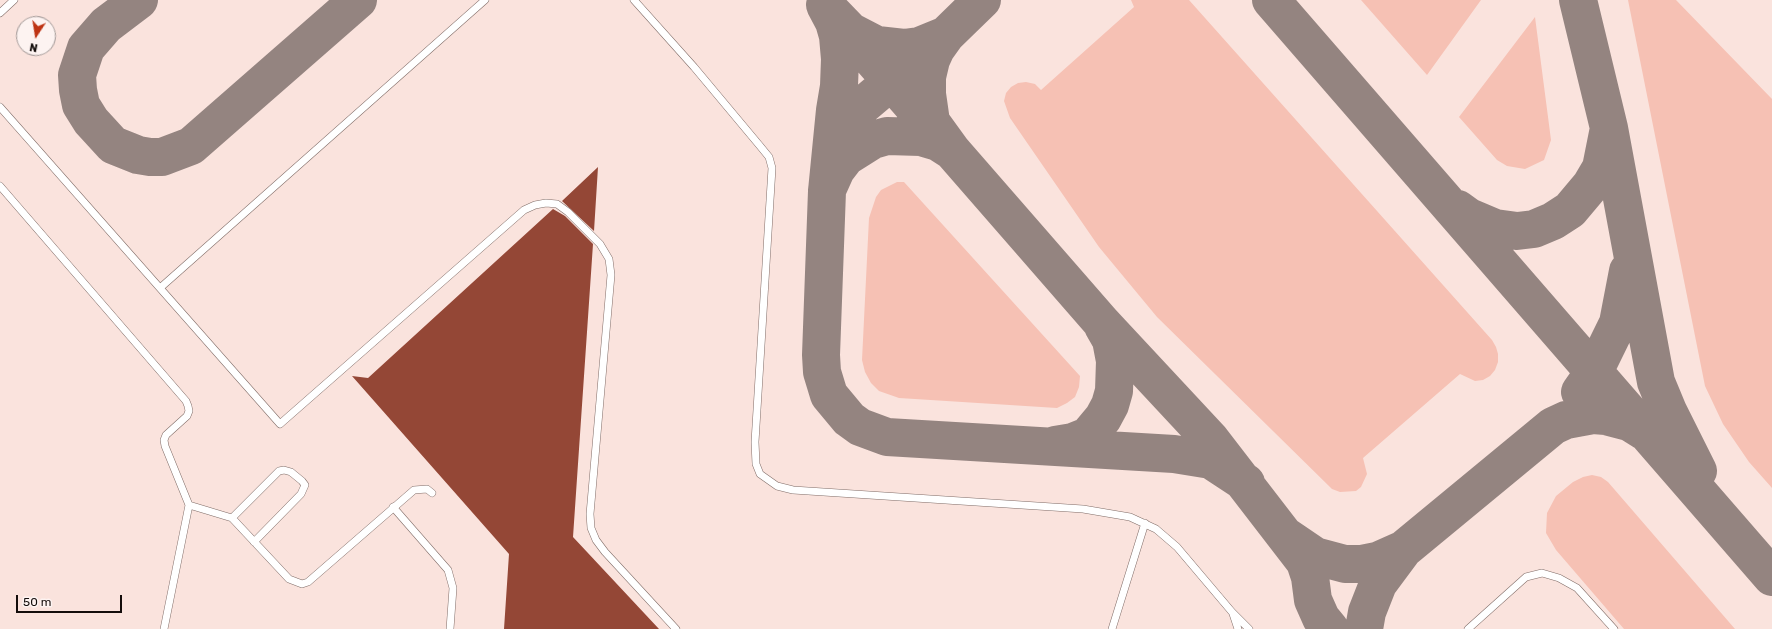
<!DOCTYPE html>
<html>
<head>
<meta charset="utf-8">
<style>
	body { margin:0 }
	#map { position:relative; width:1772px; height:629px; overflow:hidden; background:#fae3dd; font-family:Rubik,sans-serif }
	canvas { display:block }
	.north { position:absolute; left:16px; top:16px; width:40px; height:40px; box-sizing:border-box; background:#fdf3f1; border:1px solid #a09795; border-radius:50%; rotate:192deg; font-size:11px; font-weight:700; line-height:16px; text-align:center; color:#140d0b }
	.north::after { content:''; display:block; margin:auto; width:14px; height:18px; background:#be3414; clip-path:polygon(50% 0,100% 100%,50% 72%,0 100%) }
	.scale { position:absolute; left:16px; top:595px; width:106px; height:18px; box-sizing:border-box; border:2px solid #140d0b; border-top:0; padding-left:5px; font-size:12px; line-height:14px; white-space:nowrap; color:#140d0b; -webkit-text-stroke:3px #fdf3f1; paint-order:stroke }
</style>
</head>
<body>
<div id="map">
<canvas width="1772" height="629"></canvas>
<div class="north">N</div>
<div class="scale">50 m</div>
</div>
<script>
const c = document.querySelector('canvas').getContext('2d');
c.lineJoin = 'round';
function fillPath(path, color) {
  c.fillStyle = color;
  c.fill(path, 'evenodd');
}
function shape(rows) {
  const path = new Path2D();
  for (const r of rows) {
    path.moveTo(r[0], r[1]);
    for (let i = 2; i < r.length; i += 2) path.lineTo(r[i], r[i + 1]);
  }
  return path;
}
function strokePath(path, color, width, dash) {
  c.strokeStyle = color;
  c.lineWidth = width;
  c.lineCap = dash ? 'butt' : 'round';
  c.setLineDash(dash || []);
  c.stroke(path);
}
fillPath(shape([
	[1131,0,1189,0,1492,340,1496,347,1498,354,1498,362,1495,370,1490,376,1483,380,1475,381,1460,374,1363,458,1367,474,1361,487,1356,491,1340,492,1332,489,1157,317,1099,247,1010,118,1004,101,1006,93,1011,87,1018,83,1026,82,1035,84,1041,90,1134,7],
	[1361,0,1481,0,1427,75],
	[1628,0,1676,0,1772,99,1772,488,1749,462,1723,424,1705,386],
	[1535,17,1551,140,1544,160,1525,169,1507,166,1497,160,1459,117],
	[897,182,904,182,1080,376,1079,387,1075,397,1067,403,1057,408,899,398,879,391,871,383,865,372,862,360,869,218,876,197,881,190],
	[1592,475,1601,477,1608,482,1735,629,1624,629,1556,550,1546,533,1547,513,1556,496,1573,482,1583,477]
]), '#f6c1b4');
strokePath(shape([
	[139,0,106,25,86,48,77,75,78,90,81,105,91,121,113,145,138,155,150,157,162,157,191,146,358,0],
	[1271,0,1772,577],
	[1578,0,1609,128,1656,382,1668,411,1698,471],
	[851,35,1102,323,1211,440,1305,562,1310,577,1313,600,1321,618,1330,629],
	[946,35,919,46,904,48,877,45,850,31,825,5,834,22,838,36,840,59,839,86,835,110,827,191,821,355,822,372,829,395,849,419,860,427,887,437,1174,454,1211,460,1246,483],
	[833,147,836,135,842,126,861,107,946,35,982,0],
	[827,190,836,170,846,157,873,140,887,136,921,137,938,142,952,151,931,122,927,94,927,77,931,60,936,49,946,35],
	[1458,209,1469,217,1495,228,1517,231,1534,229,1553,221,1570,210,1591,185,1601,168,1608,133],
	[1580,392,1594,372,1618,323,1628,271],
	[1055,445,1073,442,1088,436,1103,418,1110,405,1114,391,1115,361,1111,340,1103,326],
	[1287,537,1315,556,1345,564,1362,564,1377,561,1404,549],
	[1364,629,1367,612,1378,584,1404,549,1553,426,1566,420,1593,415,1606,416,1629,422,1645,432]
]), '#948480', 38);
fillPath(shape([
	[598,167,594,231,562,201],
	[553,209,565,216,593,244,573,537,659,629,504,629,509,554,352,376,368,378]
]), '#944736');
const lane = shape([
	[634,0,694,67,760,146,769,157,772,168,755,442,756,464,760,474,777,486,793,490,1083,509,1130,517,1156,529,1177,547,1232,612,1249,629],
	[0,13,14,0],
	[0,107,280,424,524,210,535,205,546,203,557,204,568,212,600,244,609,259,611,275,590,514,591,528,596,540,605,552,676,629],
	[0,186,186,401,188,406,189,411,187,416,166,435,164,440,165,446,189,505,164,629],
	[160,288,485,0],
	[189,505,232,518,289,579,302,584,308,582,414,490,427,489,432,493],
	[393,507,448,570,453,588,450,629],
	[232,518,279,471,284,470,291,472,302,481,305,485,301,494,254,542],
	[1233,614,1238,629],
	[1112,629,1145,523],
	[1468,629,1526,577,1542,573,1559,578,1577,588,1614,629]
]);
strokePath(lane, '#816d68', 8);
strokePath(lane, '#fff', 7);
</script>
</body>
</html>
